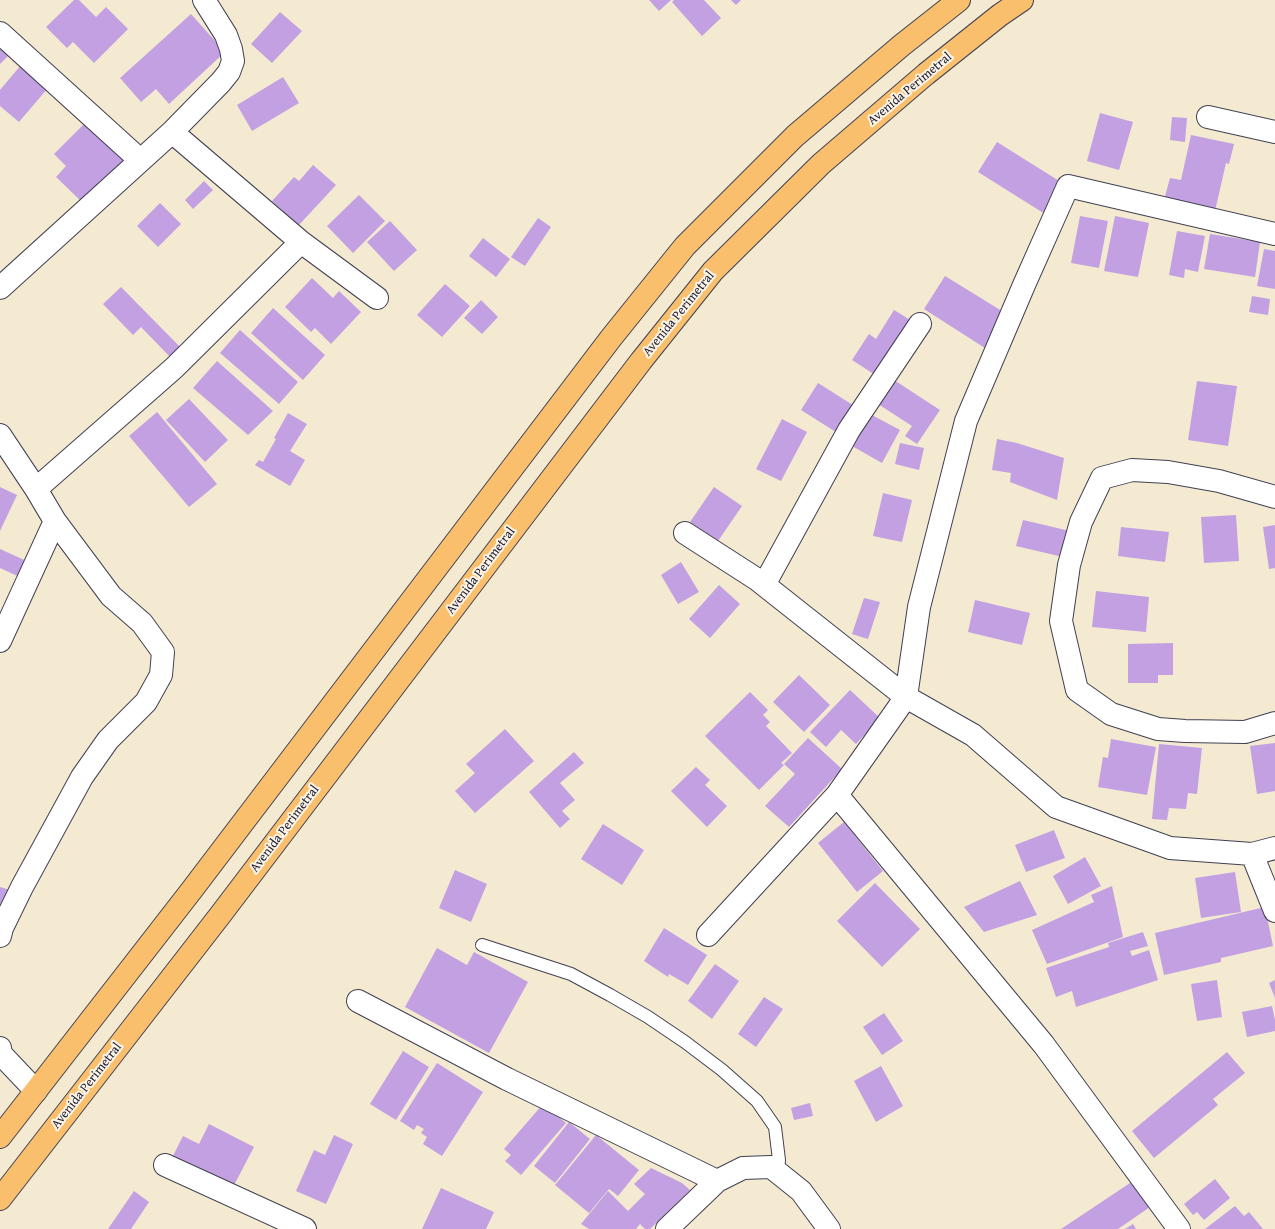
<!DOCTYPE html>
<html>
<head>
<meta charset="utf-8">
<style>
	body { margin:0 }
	canvas { display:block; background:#f3ead1 }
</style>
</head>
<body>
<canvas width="1275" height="1229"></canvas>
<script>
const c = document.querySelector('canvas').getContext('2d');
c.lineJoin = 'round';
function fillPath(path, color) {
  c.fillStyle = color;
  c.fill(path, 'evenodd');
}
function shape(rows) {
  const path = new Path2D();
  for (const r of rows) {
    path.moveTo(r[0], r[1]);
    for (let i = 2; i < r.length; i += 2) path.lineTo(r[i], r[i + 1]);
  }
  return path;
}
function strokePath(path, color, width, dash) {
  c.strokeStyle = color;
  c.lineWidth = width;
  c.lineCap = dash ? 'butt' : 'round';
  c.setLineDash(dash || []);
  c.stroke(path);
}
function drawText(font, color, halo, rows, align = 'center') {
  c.font = font + ' "Gentium Book Plus",serif';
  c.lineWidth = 4;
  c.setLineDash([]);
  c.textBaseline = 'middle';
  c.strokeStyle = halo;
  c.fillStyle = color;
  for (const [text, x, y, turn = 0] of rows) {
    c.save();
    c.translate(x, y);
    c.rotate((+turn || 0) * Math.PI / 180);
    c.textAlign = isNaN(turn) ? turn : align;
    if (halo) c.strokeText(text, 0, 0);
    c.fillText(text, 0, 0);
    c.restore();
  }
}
fillPath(shape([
	[74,0,79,0,96,17,106,7,128,29,94,63,73,42,67,48,46,27],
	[649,0,671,0,659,11],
	[674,0,704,0,721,18,702,36,672,2],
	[731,0,741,0,736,5],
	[280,12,302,31,272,63,251,44],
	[191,14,225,52,169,104,156,89,141,102,120,78],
	[0,47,9,55,0,64],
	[21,65,48,88,19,122,0,106,0,90],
	[283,77,299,103,252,131,237,105],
	[1100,113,1133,122,1119,170,1087,161],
	[1172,117,1187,118,1185,142,1170,140],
	[86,122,125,160,83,203,56,177,66,166,54,154],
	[1191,135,1234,144,1229,164,1226,163,1215,211,1164,200,1170,178,1181,180],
	[997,142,1064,184,1045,214,978,172],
	[313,165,336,185,299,225,272,201,294,177,299,181],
	[204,181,213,190,193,209,185,200],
	[359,195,385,221,353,253,327,226],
	[160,203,181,224,158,247,137,226],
	[1080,216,1108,221,1099,268,1071,263],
	[1115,216,1149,223,1138,277,1104,271],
	[538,218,551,227,525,266,511,257],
	[390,221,417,250,394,271,367,242],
	[1177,231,1205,236,1198,272,1185,269,1184,278,1169,275],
	[1210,234,1260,242,1255,277,1204,269],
	[483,238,510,259,496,277,469,256],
	[1264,249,1275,251,1275,289,1257,286],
	[945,276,1010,316,988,350,924,309],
	[312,278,333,298,339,291,361,312,331,344,315,328,311,332,285,307],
	[445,284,470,306,442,337,417,315],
	[121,287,183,350,173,360,141,327,133,335,103,304],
	[1252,296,1270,299,1268,315,1249,312],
	[481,300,498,317,482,334,464,318],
	[273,308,325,355,303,380,251,333],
	[894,310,915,323,880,378,852,360,869,334,876,339],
	[240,330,298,382,279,404,220,353],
	[217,361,273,411,248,435,193,388],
	[894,380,940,410,917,444,905,436,912,426,878,404],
	[1197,381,1237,386,1228,446,1188,440],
	[818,383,856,407,839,434,801,410],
	[189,399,228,440,205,462,166,420],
	[157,412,217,484,189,507,129,436],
	[288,413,307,424,290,451,305,460,290,486,255,465,259,460,263,462,276,439,274,438],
	[870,414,900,430,882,463,852,446],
	[782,419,807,432,781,481,756,469],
	[997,439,1017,443,1064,458,1057,500,1010,482,1011,473,992,470],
	[900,443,924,448,919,470,895,464],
	[0,487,17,495,0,531],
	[714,487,742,506,718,541,690,522],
	[883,493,912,500,902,542,873,536],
	[1236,515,1239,561,1204,563,1201,517],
	[1023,520,1070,531,1063,557,1016,546],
	[1275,525,1275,568,1269,569,1263,527],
	[1121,527,1169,532,1165,562,1118,556],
	[0,549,31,563,24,579,0,568],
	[681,562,699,592,678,604,661,575],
	[719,585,740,604,710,638,689,619],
	[1096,591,1149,597,1146,632,1092,627],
	[864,598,880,602,868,639,852,634],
	[975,600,1030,613,1022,645,968,632],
	[1173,643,1173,675,1158,675,1158,683,1128,683,1128,644],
	[799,675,830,705,804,732,773,702],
	[850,690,880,718,856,744,841,730,826,747,810,732],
	[750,692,768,710,763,715,770,722,766,726,792,753,781,763,784,765,759,790,705,736],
	[505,729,534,761,475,813,455,791,475,773,466,764],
	[808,738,842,769,789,827,765,806,795,774,784,764],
	[1111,739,1156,747,1147,795,1098,787,1103,757,1108,758],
	[1275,743,1275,791,1257,794,1250,746],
	[1159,744,1202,748,1197,794,1188,793,1186,809,1169,808,1167,820,1152,819],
	[574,752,584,763,560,783,575,800,562,811,570,819,560,828,529,792],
	[696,767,710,780,705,785,727,806,707,827,671,791],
	[844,822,883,871,857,892,818,843],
	[603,824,644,850,622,885,581,859],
	[1054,830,1065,858,1026,872,1015,845],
	[1085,857,1101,886,1068,904,1053,876],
	[455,870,487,884,471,922,439,908],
	[1235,872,1241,912,1201,918,1195,878],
	[1020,881,1037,915,984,932,964,907],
	[875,883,920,929,882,967,837,921],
	[1112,886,1123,937,1047,964,1032,930,1094,902,1091,895],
	[0,887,10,890,0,917],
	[1265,907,1273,946,1221,958,1221,962,1164,975,1155,933],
	[664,928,707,955,688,985,669,974,668,977,644,961],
	[1143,932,1148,946,1130,951,1132,956,1149,950,1158,980,1076,1007,1072,991,1056,997,1046,968,1109,947,1108,943],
	[437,948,467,965,474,952,528,982,489,1053,405,1007],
	[715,964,739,981,712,1019,688,1001],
	[1217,980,1222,1017,1197,1021,1191,984],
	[1275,980,1275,998,1269,983],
	[764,997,783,1009,756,1047,738,1034],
	[1272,1006,1275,1020,1275,1031,1247,1037,1242,1012],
	[884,1013,903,1041,882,1055,863,1027],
	[403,1051,429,1067,396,1120,370,1104],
	[1227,1052,1245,1073,1213,1099,1218,1105,1154,1158,1132,1131],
	[437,1063,483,1092,442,1156,423,1144,427,1137,421,1133,424,1129,417,1125,414,1130,400,1121],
	[881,1066,903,1106,876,1122,854,1081],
	[810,1103,813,1116,794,1120,791,1108],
	[543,1104,566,1123,521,1175,505,1161,511,1155,504,1149],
	[569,1122,590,1139,555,1183,534,1166],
	[209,1124,254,1147,232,1189,172,1158,183,1136,199,1144],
	[334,1135,353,1144,326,1204,296,1191,314,1150,325,1155],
	[596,1135,639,1170,618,1196,609,1189,589,1213,555,1185],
	[651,1168,682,1183,690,1190,650,1229,645,1229,640,1224,636,1229,589,1229,581,1224,608,1191,628,1211,645,1194,634,1184],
	[1215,1179,1230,1198,1204,1220,1197,1212,1193,1215,1184,1204],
	[1133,1181,1150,1207,1118,1229,1061,1229],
	[441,1188,494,1212,486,1229,422,1229],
	[134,1191,149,1202,131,1229,108,1229],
	[1235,1206,1244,1216,1249,1212,1263,1229,1205,1229],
	[1133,1224,1136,1229,1125,1229]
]), '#c3a0e2');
const service = shape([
	[482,945,571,974,610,995,648,1017,685,1042,722,1070,757,1101,775,1127,779,1160,778,1172]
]);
const minor = shape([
	[0,33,140,160],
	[1208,117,1275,132],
	[172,132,301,242,377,298],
	[0,288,172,132,221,82,229,72,233,61,231,49,226,35,204,0],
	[0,435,36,489,55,521,111,596,142,623,163,652,161,675,146,702,108,740,82,777,22,887,2,928,0,936],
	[36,489,174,368,301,242],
	[1275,497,1219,481,1168,472,1132,470,1102,478,1081,522,1069,565,1061,621,1077,690,1111,714,1158,729,1185,731,1245,732,1275,723],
	[685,533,758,580,906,697,973,735,1056,807,1170,848,1252,854,1275,848],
	[764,585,849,430,920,324],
	[0,641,55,521],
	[837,795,1044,1045,1179,1229],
	[1252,854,1275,911],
	[708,935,837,795,906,697,919,607,966,421,1024,285,1068,186,1275,234],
	[358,1001,507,1079,717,1181,743,1168,771,1167,801,1191,829,1229],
	[0,1048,1,1054,36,1091],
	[165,1165,305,1229],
	[667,1229,717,1181]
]);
const primary = shape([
	[0,1137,191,891,611,338,685,246,795,136,902,45,959,0],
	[0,1199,221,914,641,361,713,271,821,164,926,74,1000,15,1022,0]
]);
strokePath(service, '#414052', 14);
strokePath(minor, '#414052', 24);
strokePath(primary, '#414052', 24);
strokePath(service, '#fff', 12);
strokePath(minor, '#fff', 22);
strokePath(primary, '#f9bf6d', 22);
drawText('13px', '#22223b', '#fcf5e5', [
	["Avenida Perimetral",910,89,-40],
	["Avenida Perimetral",679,314,-51],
	["Avenida Perimetral",481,571,-53],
	["Avenida Perimetral",285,829,-53],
	["Avenida Perimetral",87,1086,-52]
]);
</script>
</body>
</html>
